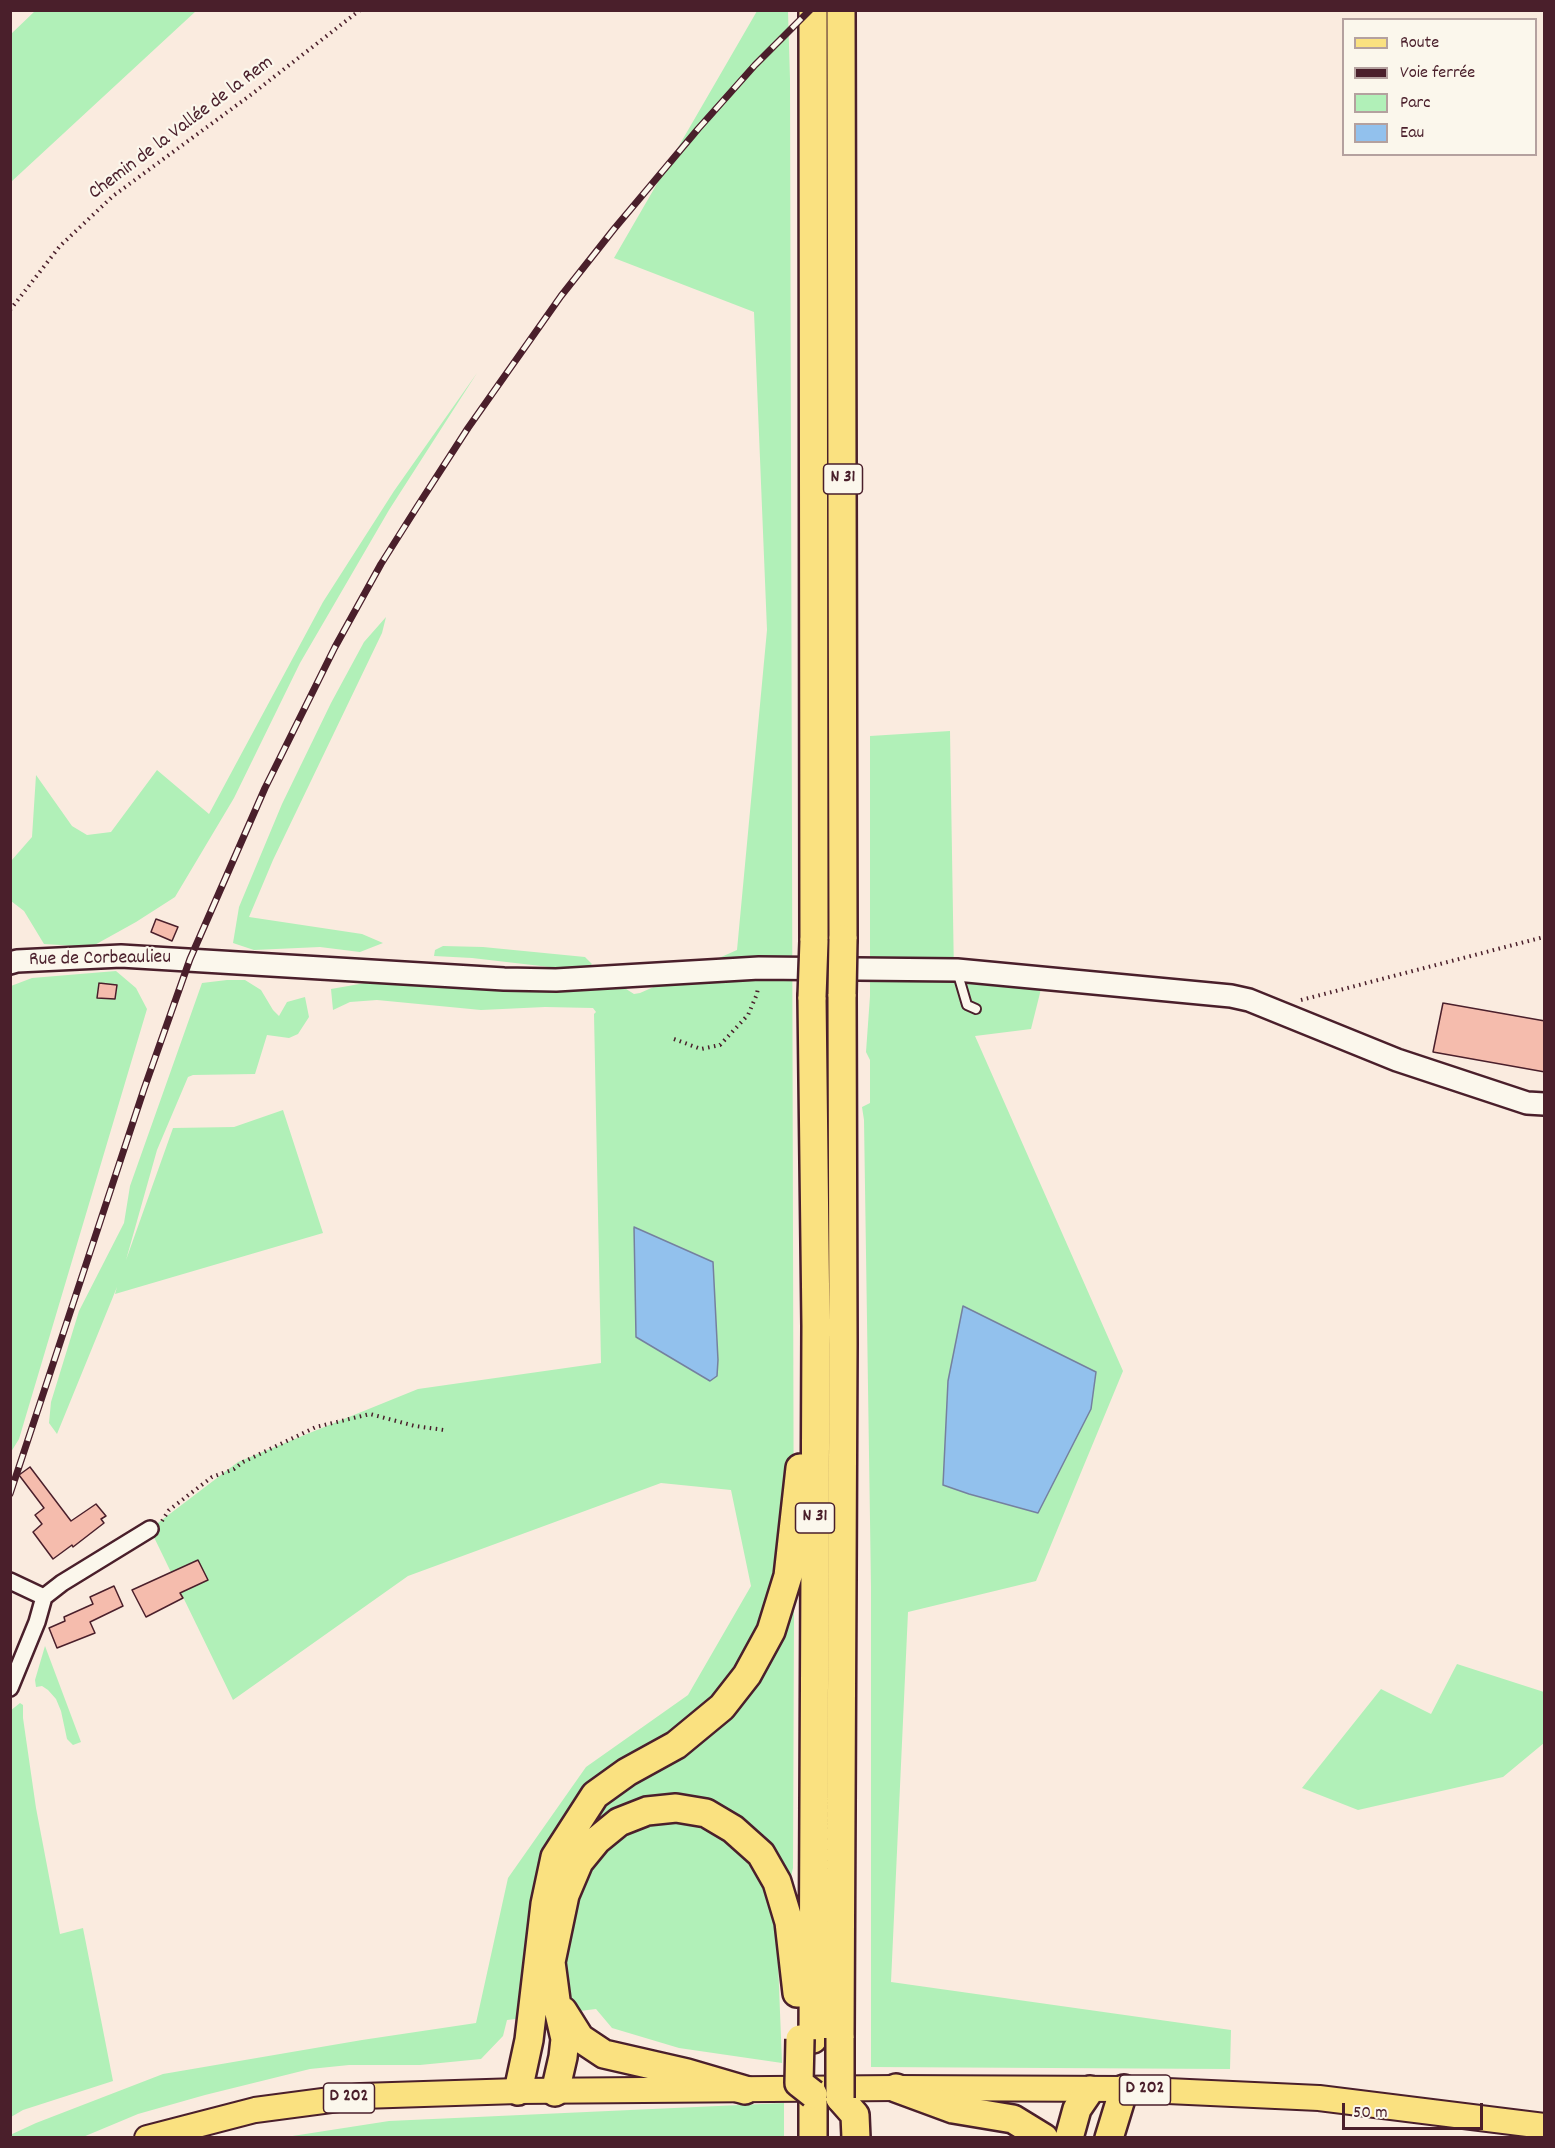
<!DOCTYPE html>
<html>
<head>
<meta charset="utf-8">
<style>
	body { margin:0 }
	#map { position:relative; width:1555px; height:2148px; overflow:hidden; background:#faebdf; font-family:Dekko,sans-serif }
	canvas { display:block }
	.frame { position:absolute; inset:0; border:12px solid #4a1f2b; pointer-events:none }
	.legend { position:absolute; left:1342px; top:18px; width:195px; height:138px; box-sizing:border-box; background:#fbf7ec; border:2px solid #b4a19f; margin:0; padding:8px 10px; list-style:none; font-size:18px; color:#4a1f2b }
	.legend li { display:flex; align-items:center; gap:12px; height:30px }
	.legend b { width:30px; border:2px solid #b4a19f }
	.scale { position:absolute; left:1342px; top:2103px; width:141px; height:27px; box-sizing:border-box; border:3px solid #4a1f2b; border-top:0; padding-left:8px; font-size:18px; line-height:21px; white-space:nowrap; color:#4a1f2b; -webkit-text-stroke:4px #fbf7ec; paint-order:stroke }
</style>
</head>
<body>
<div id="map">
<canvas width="1555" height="2148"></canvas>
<div class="frame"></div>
<ul class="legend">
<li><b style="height:8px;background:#fae180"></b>Route</li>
<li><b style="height:8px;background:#4a1f2b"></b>Voie ferrée</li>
<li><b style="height:16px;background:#b1f0b8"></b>Parc</li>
<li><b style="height:16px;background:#92c1ed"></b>Eau</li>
</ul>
<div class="scale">50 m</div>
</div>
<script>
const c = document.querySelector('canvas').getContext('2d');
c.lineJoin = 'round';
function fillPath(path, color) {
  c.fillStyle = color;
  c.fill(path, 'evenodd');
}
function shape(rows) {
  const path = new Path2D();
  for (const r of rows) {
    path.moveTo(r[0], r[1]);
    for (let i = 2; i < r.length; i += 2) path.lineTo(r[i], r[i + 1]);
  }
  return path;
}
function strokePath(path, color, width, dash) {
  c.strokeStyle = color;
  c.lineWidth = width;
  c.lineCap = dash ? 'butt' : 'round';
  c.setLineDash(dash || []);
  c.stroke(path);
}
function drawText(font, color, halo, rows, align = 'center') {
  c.font = font + ' Dekko,sans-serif';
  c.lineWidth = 4.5;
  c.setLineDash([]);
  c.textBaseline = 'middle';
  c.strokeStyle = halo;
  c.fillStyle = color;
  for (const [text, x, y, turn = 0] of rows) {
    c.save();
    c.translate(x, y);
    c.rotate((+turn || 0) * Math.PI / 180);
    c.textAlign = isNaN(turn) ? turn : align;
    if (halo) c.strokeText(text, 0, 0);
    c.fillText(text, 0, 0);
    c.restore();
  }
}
fillPath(shape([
	[35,11,196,11,11,182,11,34],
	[757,11,788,11,790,79,794,1621,793,1868,777,1936,782,2063,679,2048,612,2028,596,2009,507,2020,503,2036,481,2059,420,2065,349,2065,310,2069,205,2095,138,2114,83,2137,11,2138,10,2135,36,2123,163,2074,362,2040,476,2023,508,1878,586,1767,688,1695,751,1586,731,1490,661,1483,408,1576,233,1700,150,1529,238,1462,418,1389,601,1363,594,1014,596,1012,593,1008,545,1007,481,1010,377,1000,350,1002,333,1010,331,989,371,982,528,988,623,987,634,994,640,993,737,950,767,630,754,312,614,258],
	[477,373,389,510,300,663,234,798,175,897,136,922,91,947,44,944,24,911,11,901,11,861,32,837,36,775,72,826,87,835,111,832,157,770,209,814,323,602,394,491],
	[386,617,382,633,273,860,249,917,362,934,383,943,360,952,320,947,254,950,233,943,239,907,282,804,331,703,364,642],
	[950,731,954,976,1041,989,1031,1029,975,1036,1123,1371,1036,1581,908,1612,891,1982,1231,2030,1230,2069,871,2067,871,1587,864,1120,862,1107,870,1103,870,1060,866,1052,870,996,870,736],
	[443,946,483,947,585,957,592,964,584,971,472,958,434,956,435,950],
	[116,971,136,988,147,1009,19,1439,11,1452,11,986,32,978],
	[227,980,245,980,261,990,273,1010,279,1016,287,1002,305,997,309,1017,298,1034,289,1038,267,1035,255,1074,193,1075,188,1077,157,1150,126,1260,173,1128,234,1127,283,1110,323,1233,115,1294,117,1287,57,1434,49,1423,51,1402,79,1311,124,1223,130,1186,202,983],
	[45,1646,81,1742,73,1745,67,1739,61,1711,56,1699,48,1690,42,1686,36,1687,35,1680],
	[1457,1664,1544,1692,1544,1743,1503,1777,1358,1810,1302,1788,1381,1689,1431,1714],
	[20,1703,23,1705,23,1718,36,1808,60,1934,83,1928,113,2081,23,2110,11,2117,10,1711],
	[784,2103,784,2137,286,2137,389,2121]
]), '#b1f0b8');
const water = shape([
	[634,1227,713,1262,718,1360,717,1376,710,1381,636,1337,634,1227],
	[963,1306,1096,1372,1091,1409,1038,1513,969,1494,943,1485,948,1381,963,1306]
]);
fillPath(water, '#92c1ed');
strokePath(water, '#75809f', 1.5);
const building = shape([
	[156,919,178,927,172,941,151,932,156,919],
	[99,983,117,985,115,999,97,998,99,983],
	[1443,1003,1545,1021,1545,1072,1433,1052,1443,1003],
	[30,1467,71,1521,96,1504,106,1516,101,1519,104,1523,73,1547,72,1545,53,1559,33,1532,42,1524,35,1515,44,1508,19,1475,30,1467],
	[198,1560,208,1580,180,1593,183,1598,146,1617,132,1590,198,1560],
	[114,1586,123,1606,90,1622,95,1633,57,1648,49,1628,65,1621,64,1617,93,1604,90,1597,114,1586]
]);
fillPath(building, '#f5bcad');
strokePath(building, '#4a1f2b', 1.5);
const lane = shape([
	[957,971,967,1005,976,1009]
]);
const street = shape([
	[10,1581,44,1597,37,1622,10,1688],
	[44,1597,62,1583,150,1529]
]);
const secondary = shape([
	[10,963,17,961,121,956,504,979,556,980,759,968,957,970,1231,996,1249,1000,1397,1060,1527,1103,1544,1104]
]);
const primary = shape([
	[147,2138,255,2110,361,2096,518,2091,896,2088,1124,2089,1319,2098,1544,2126]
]);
const highway = shape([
	[813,10,814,941],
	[841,10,843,939],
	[812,997,816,1326,813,2039],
	[563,2011,580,2038,604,2054,687,2073,745,2090],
	[840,2038,843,1344,842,994],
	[896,2088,953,2109,1013,2119,1044,2138],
	[518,2091,529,2040,545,1904,555,1857,595,1795,627,1772,676,1745,722,1707,747,1675,771,1631,788,1576,800,1468],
	[555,2092,563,2057,565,2039,556,2000,551,1962,565,1895,579,1862,597,1840,619,1822,647,1811,676,1808,706,1813,733,1829,761,1854,777,1882,789,1922,797,1993],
	[813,2094,813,2138],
	[840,2098,855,2115,856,2138],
	[1069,2138,1077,2109,1090,2090],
	[1109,2138,1124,2089]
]);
strokePath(lane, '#4a1f2b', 12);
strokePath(street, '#4a1f2b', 20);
strokePath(secondary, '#4a1f2b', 26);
strokePath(primary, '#4a1f2b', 28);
strokePath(highway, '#4a1f2b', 32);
strokePath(shape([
	[10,310,60,246,113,196,252,94,360,10],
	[1301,1000,1544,937],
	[674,1039,701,1049,720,1045,748,1015,757,994,758,987],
	[162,1521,169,1510,212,1477,234,1469,243,1462,316,1427,370,1414,415,1426,444,1430]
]), '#4a1f2b', 4, [1.5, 4.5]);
strokePath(lane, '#fbf7ec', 8);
strokePath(street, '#fbf7ec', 15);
strokePath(secondary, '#fbf7ec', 21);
strokePath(primary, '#fae180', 24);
strokePath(highway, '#fae180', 27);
const rail = shape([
	[10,1494,144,1089,190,959,265,788,335,647,381,564,417,507,468,428,561,296,614,229,698,129,755,65,810,10]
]);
strokePath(rail, '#4a1f2b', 7);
strokePath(rail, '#fbf7ec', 4.5, [14]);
const highwayBridge = shape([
	[842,994,843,939],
	[812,997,814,941],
	[840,2038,840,2098],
	[800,2039,799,2083,813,2094]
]);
strokePath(highwayBridge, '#4a1f2b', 32, []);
strokePath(highwayBridge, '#fae180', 27);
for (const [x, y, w] of [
	[843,479,39],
	[815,1518,39],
	[1145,2090,51],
	[349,2098,51]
]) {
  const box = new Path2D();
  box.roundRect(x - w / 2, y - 15, w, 30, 4.5);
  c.fillStyle = '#fbf7ec';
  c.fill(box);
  strokePath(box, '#4a1f2b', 1.5);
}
drawText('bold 18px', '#4a1f2b', null, [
	["N 31",843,479],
	["N 31",815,1518],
	["D 202",1145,2090],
	["D 202",349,2098]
]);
drawText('20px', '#4a1f2b', '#fbf7ec', [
	["Chemin de la Vallée de la Rem",182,129,-37],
	["Rue de Corbeaulieu",100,960,-1]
]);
</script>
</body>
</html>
